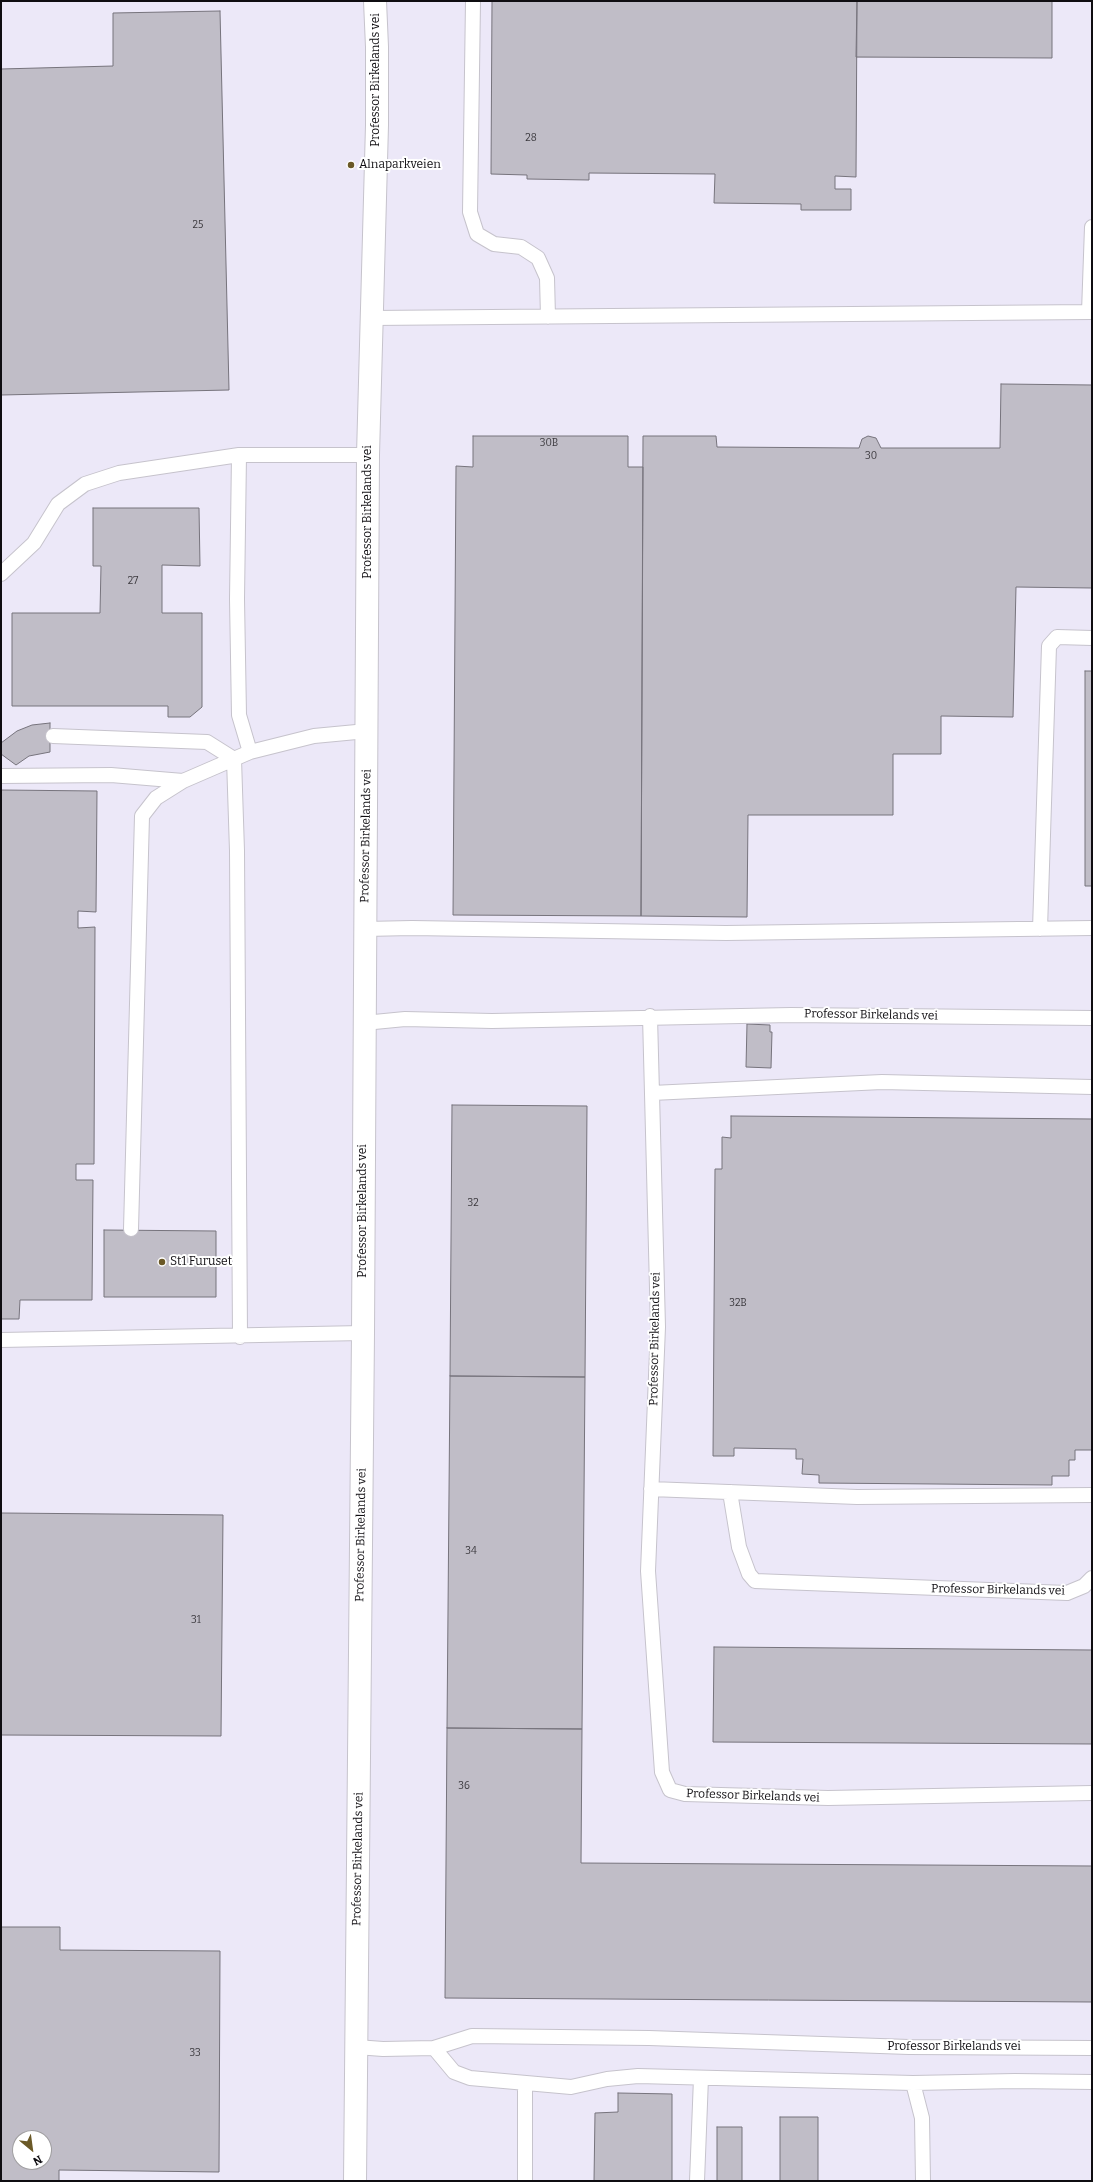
<!DOCTYPE html>
<html>
<head>
<meta charset="utf-8">
<style>
	body { margin:0 }
	#map { position:relative; width:1093px; height:2182px; overflow:hidden; background:#f8f5ff; font-family:Bitter,serif }
	canvas { display:block }
	.frame { position:absolute; inset:0; border:2px solid #0f0d11; pointer-events:none }
	.north { position:absolute; left:12px; top:2130px; width:40px; height:40px; box-sizing:border-box; background:#fff; border:1px solid #9f9ea0; border-radius:50%; rotate:151deg; font-size:11px; font-weight:700; line-height:16px; text-align:center; color:#0f0d11 }
	.north::after { content:''; display:block; margin:auto; width:14px; height:18px; background:#6b5927; clip-path:polygon(50% 0,100% 100%,50% 72%,0 100%) }
</style>
</head>
<body>
<div id="map">
<canvas width="1093" height="2182"></canvas>
<div class="frame"></div>
<div class="north">N</div>
</div>
<script>
const c = document.querySelector('canvas').getContext('2d');
c.lineJoin = 'round';
function fillPath(path, color) {
  c.fillStyle = color;
  c.fill(path, 'evenodd');
}
function shape(rows) {
  const path = new Path2D();
  for (const r of rows) {
    path.moveTo(r[0], r[1]);
    for (let i = 2; i < r.length; i += 2) path.lineTo(r[i], r[i + 1]);
  }
  return path;
}
function strokePath(path, color, width, dash) {
  c.strokeStyle = color;
  c.lineWidth = width;
  c.lineCap = dash ? 'butt' : 'round';
  c.setLineDash(dash || []);
  c.stroke(path);
}
function drawText(font, color, halo, rows, align = 'center') {
  c.font = font + ' Bitter,serif';
  c.lineWidth = 4;
  c.setLineDash([]);
  c.textBaseline = 'middle';
  c.strokeStyle = halo;
  c.fillStyle = color;
  for (const [text, x, y, turn = 0] of rows) {
    c.save();
    c.translate(x, y);
    c.rotate((+turn || 0) * Math.PI / 180);
    c.textAlign = isNaN(turn) ? turn : align;
    if (halo) c.strokeText(text, 0, 0);
    c.fillText(text, 0, 0);
    c.restore();
  }
}
fillPath(shape([
	[1,1,1092,1,1092,2181,1,2181],
	[20,2138,44,2138,44,2162,20,2162]
]), '#ece8f8');
const building = shape([
	[492,1,857,1,856,177,835,176,835,189,851,189,851,210,801,210,801,204,714,203,715,174,589,173,589,180,527,179,527,175,491,174,492,1],
	[857,1,1052,1,1052,58,856,57,857,1],
	[220,11,229,390,1,395,1,69,113,66,113,13,220,11],
	[1001,384,1092,385,1092,588,1016,587,1013,717,941,716,941,754,893,754,893,815,748,815,747,917,641,916,643,436,716,436,717,447,859,448,862,439,868,436,876,438,881,448,1000,448,1001,384],
	[473,436,628,436,628,467,643,467,641,916,453,915,456,466,473,467,473,436],
	[93,508,199,508,200,566,162,565,162,613,202,613,202,707,190,717,168,717,168,706,12,706,12,613,100,613,101,566,93,566,93,508],
	[1085,671,1092,671,1092,886,1085,886,1085,671],
	[50,723,50,752,29,756,16,765,1,754,1,743,17,731,32,725,50,723],
	[1,790,97,791,96,912,78,911,78,928,95,927,94,1164,76,1164,76,1180,93,1180,92,1300,20,1300,19,1319,1,1319,1,790],
	[747,1024,770,1025,770,1032,772,1032,771,1068,746,1067,747,1024],
	[452,1105,587,1106,585,1377,450,1376,452,1105],
	[731,1116,1092,1119,1092,1450,1075,1450,1075,1460,1069,1460,1069,1476,1052,1476,1052,1485,819,1483,819,1475,802,1474,803,1459,796,1459,796,1449,734,1448,734,1456,713,1456,715,1169,722,1169,722,1137,731,1138,731,1116],
	[104,1230,216,1231,216,1297,104,1297,104,1230],
	[450,1376,585,1377,582,1729,447,1728,450,1376],
	[1,1513,223,1515,221,1736,1,1735,1,1513],
	[714,1647,1092,1650,1092,1744,713,1742,714,1647],
	[447,1728,582,1729,581,1863,1092,1866,1092,2002,445,1998,447,1728],
	[1,1927,60,1927,60,1950,220,1951,219,2172,59,2170,59,2181,1,2181,1,1927],
	[20,2138,44,2138,44,2162,20,2162,20,2138],
	[618,2093,672,2094,672,2181,594,2181,595,2113,618,2112,618,2093],
	[780,2117,818,2117,818,2181,780,2181,780,2117],
	[717,2127,742,2127,742,2181,717,2181,717,2127]
]);
fillPath(building, '#c0bdc7');
strokePath(building, '#77747d', 1);
const service = shape([
	[473,1,470,212,477,234,494,244,521,247,538,258,547,278,548,317],
	[1089,312,1092,227],
	[371,318,1092,312],
	[239,455,237,599,239,715,250,752],
	[1,574,34,543,58,504,85,484,119,473,239,455,368,455],
	[53,736,207,742,234,759,237,851,240,1337],
	[1,776,111,775,183,781],
	[365,929,412,928,726,933,1092,928],
	[1040,929,1049,646,1057,637,1092,638],
	[650,1016,658,1327,648,1571,662,1772,670,1790,685,1794,828,1798,1092,1793],
	[364,1023,405,1019,492,1021,791,1015,1092,1018],
	[652,1093,882,1082,1092,1087],
	[131,1229,142,816,156,798,183,781,250,752,314,736,367,731],
	[1,1340,363,1333],
	[651,1489,857,1497,1092,1495],
	[730,1492,739,1547,749,1574,755,1581,1067,1593,1084,1586,1092,1578],
	[356,2047,383,2049,434,2048,472,2036,649,2038,909,2047,1092,2048],
	[434,2048,454,2072,470,2078,571,2087,607,2079,638,2076,913,2083,1015,2081,1092,2082],
	[913,2083,922,2118,923,2181],
	[525,2181,525,2083],
	[697,2181,701,2078]
]);
const secondary = shape([
	[355,2181,363,1333,368,455,377,125,377,47,375,1]
]);
strokePath(service, '#c6c3cc', 16);
strokePath(secondary, '#c6c3cc', 24);
strokePath(service, '#fff', 14);
strokePath(secondary, '#fff', 22);
for (const [x, y, r, color] of [
	[351,165,4,"#6b5927"],
	[162,1262,4,"#6b5927"]
]) {
  const dot = new Path2D();
  dot.arc(x, y, r, 0, 2 * Math.PI);
  c.fillStyle = color;
  c.fill(dot);
  strokePath(dot, '#fff', 1.5);
}
drawText('10px', '#3b393e', null, [
	["28",531,138],
	["25",198,225],
	["30B",549,443],
	["30",871,456],
	["27",133,581],
	["32",473,1203],
	["32B",738,1303],
	["34",471,1551],
	["31",196,1620],
	["36",464,1786],
	["33",195,2053]
]);
drawText('12px', '#0f0d11', '#fff', [
	["Professor Birkelands vei",376,80,-90],
	["Professor Birkelands vei",368,512,-90],
	["Professor Birkelands vei",366,836,-89],
	["Professor Birkelands vei",871,1015,1],
	["Professor Birkelands vei",363,1211,-90],
	["Professor Birkelands vei",655,1339,-89],
	["Professor Birkelands vei",361,1535,-89],
	["Professor Birkelands vei",998,1590,1],
	["Professor Birkelands vei",753,1796,2],
	["Professor Birkelands vei",358,1859,-89],
	["Professor Birkelands vei",954,2047]
]);
drawText('12px', '#0f0d11', '#fff', [
	["Alnaparkveien",359,165],
	["St1 Furuset",170,1262]
], 'left');
</script>
</body>
</html>
